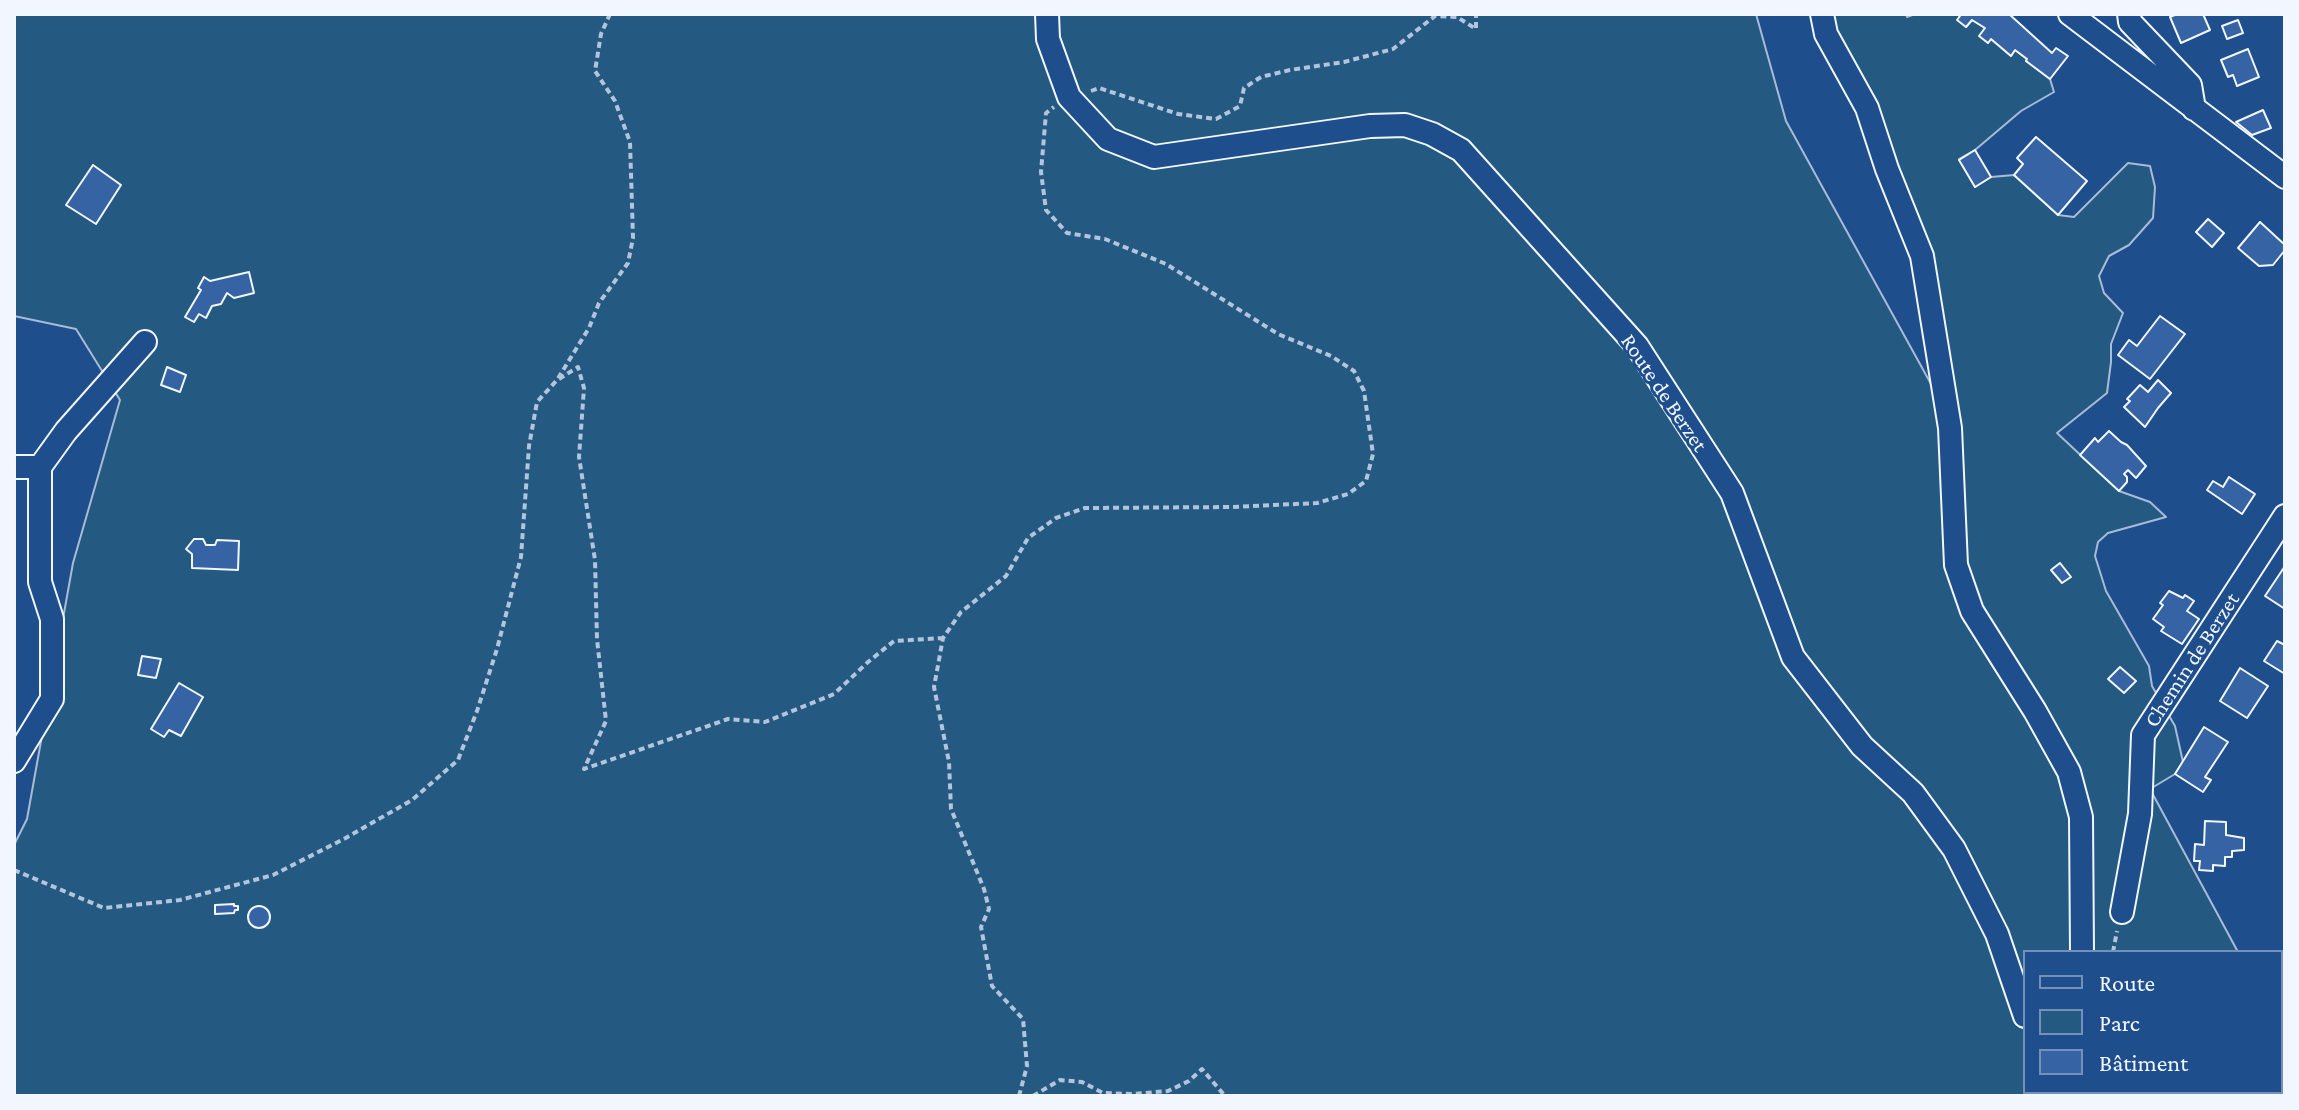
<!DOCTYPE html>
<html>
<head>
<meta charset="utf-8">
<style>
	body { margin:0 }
	#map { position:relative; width:2299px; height:1110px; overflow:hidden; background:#1f4e8c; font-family:"Crimson Pro",serif }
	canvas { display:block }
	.frame { position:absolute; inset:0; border:16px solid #f2f6ff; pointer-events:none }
	.legend { position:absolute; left:2023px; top:950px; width:260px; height:144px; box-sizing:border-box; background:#1f4e8c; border:2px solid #7391ba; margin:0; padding:10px 14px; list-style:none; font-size:24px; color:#f2f6ff }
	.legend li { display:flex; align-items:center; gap:16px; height:40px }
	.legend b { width:40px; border:2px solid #7391ba }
</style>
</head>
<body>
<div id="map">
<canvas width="2299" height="1110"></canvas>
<div class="frame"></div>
<ul class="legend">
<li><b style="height:10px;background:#1f4e8c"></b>Route</li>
<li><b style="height:22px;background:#245a82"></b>Parc</li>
<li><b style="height:22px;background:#3563a3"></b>Bâtiment</li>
</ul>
</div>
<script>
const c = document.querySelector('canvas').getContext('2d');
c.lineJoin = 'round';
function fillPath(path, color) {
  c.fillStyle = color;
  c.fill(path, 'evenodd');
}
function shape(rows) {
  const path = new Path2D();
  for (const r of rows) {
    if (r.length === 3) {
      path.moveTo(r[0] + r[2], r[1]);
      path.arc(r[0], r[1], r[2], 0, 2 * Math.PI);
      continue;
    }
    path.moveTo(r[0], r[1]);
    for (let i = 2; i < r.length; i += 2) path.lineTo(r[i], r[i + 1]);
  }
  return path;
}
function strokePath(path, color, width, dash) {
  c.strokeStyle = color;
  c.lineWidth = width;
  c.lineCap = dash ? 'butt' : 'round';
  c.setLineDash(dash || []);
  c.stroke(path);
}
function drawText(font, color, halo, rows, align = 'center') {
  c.font = font + ' "Crimson Pro",serif';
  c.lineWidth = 6;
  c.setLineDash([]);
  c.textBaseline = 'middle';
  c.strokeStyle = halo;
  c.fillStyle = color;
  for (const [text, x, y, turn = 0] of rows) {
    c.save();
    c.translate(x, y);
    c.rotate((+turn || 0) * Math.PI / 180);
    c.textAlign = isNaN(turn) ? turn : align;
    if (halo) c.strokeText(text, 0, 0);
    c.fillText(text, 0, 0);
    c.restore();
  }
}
const green = shape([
	[14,14,1756,14,1786,121,1947,413,1922,256,1822,14,1906,14,1907,17,1915,14,1958,14,1966,27,1972,20,1985,28,1980,36,1988,43,1991,39,2011,56,2015,50,2027,59,2026,61,2050,79,2054,92,2021,111,1975,150,1959,159,1975,187,1991,177,2014,175,2058,215,2074,217,2128,163,2150,166,2155,187,2153,218,2129,245,2109,256,2099,276,2104,293,2123,313,2111,344,2111,362,2107,393,2057,433,2119,491,2150,502,2166,517,2108,533,2098,542,2095,556,2106,591,2149,666,2152,686,2175,726,2183,762,2175,774,2150,789,2238,952,2025,952,2025,1092,2281,1092,2281,1010,2285,1015,2285,1096,14,1096,14,845,27,819,73,563,120,400,76,329,14,316,14,14]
]);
fillPath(green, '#245a82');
strokePath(green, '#a8bbd7', 2);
const building = shape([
	[1958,14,2009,14,2052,53,2056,48,2068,56,2050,79,2026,61,2027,59,2015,50,2011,56,1991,39,1988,43,1979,36,1985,28,1972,20,1966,27,1957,20,1960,16,1958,14],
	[2177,14,2203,14,2210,30,2181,43,2170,17,2177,14],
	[2238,20,2243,33,2227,39,2222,26,2238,20],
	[2248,49,2259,77,2237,86,2233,75,2228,77,2221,60,2248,49],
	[2263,110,2271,128,2252,135,2236,122,2263,110],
	[2036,137,2087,181,2058,215,2014,175,2023,164,2017,158,2036,137],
	[1975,150,1991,177,1975,187,1959,160,1975,150],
	[93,165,121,185,96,224,66,205,93,165],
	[2208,219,2224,233,2212,247,2196,232,2208,219],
	[2260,222,2285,245,2285,250,2273,265,2259,266,2238,248,2260,222],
	[249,272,254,293,234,298,227,293,221,304,212,306,206,318,199,314,194,322,185,317,201,290,198,288,204,277,210,281,249,272],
	[2160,316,2185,334,2150,379,2118,355,2129,340,2137,346,2160,316],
	[167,367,186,375,180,392,161,385,167,367],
	[2158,380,2171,393,2158,408,2145,427,2124,407,2130,401,2127,399,2140,385,2148,392,2158,380],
	[2109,431,2121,442,2127,445,2146,466,2136,478,2128,470,2124,474,2127,477,2127,482,2119,491,2080,455,2095,438,2098,442,2109,431],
	[2229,477,2255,494,2242,514,2207,490,2213,481,2223,487,2229,477],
	[194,539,203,539,206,545,215,545,217,540,239,541,238,570,192,568,192,554,186,549,194,539],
	[2060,563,2071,577,2062,583,2051,570,2060,563],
	[2285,566,2285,609,2265,596,2285,566],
	[2169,591,2183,598,2185,595,2194,601,2187,611,2199,619,2182,644,2161,631,2164,627,2153,619,2163,605,2160,603,2169,591],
	[2277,641,2285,645,2285,674,2264,661,2277,641],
	[142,656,161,659,156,678,138,675,142,656],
	[2120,667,2136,681,2124,693,2108,679,2120,667],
	[2240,668,2268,686,2247,718,2220,701,2240,668],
	[179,683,203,697,181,736,169,730,164,737,151,729,179,683],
	[2204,727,2228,742,2205,777,2211,780,2203,792,2175,774,2204,727],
	[2205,821,2226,822,2226,835,2244,838,2244,850,2232,851,2232,857,2225,857,2225,866,2213,865,2213,871,2199,870,2200,861,2194,861,2195,844,2204,845,2205,821],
	[234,904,234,906,238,906,238,910,235,910,234,913,215,914,215,905,234,904],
	[259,917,11]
]);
fillPath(building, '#3563a3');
strokePath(building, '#f2f6ff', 2);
const minor = shape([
	[1047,14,1048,39,1069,97,1108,139,1154,157,1370,126,1405,125,1432,134,1461,150,1637,346,1732,493,1793,657,1862,746,1913,793,1954,849,1997,934,2025,1016],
	[1822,14,1826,34,1867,108,1887,169,1922,256,1950,428,1956,565,1972,611,2035,711,2069,772,2081,817,2082,952],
	[2070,14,2285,177],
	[2129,14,2130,22,2190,85,2194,109],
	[14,467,40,467],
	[14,761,52,699,52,619,40,582,40,467,66,431,145,342],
	[2122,912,2140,814,2143,735,2285,516],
	[2038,1092,2038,1096],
	[2088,1092,2088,1096]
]);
strokePath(minor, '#f2f6ff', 26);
strokePath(shape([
	[1091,91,1099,88,1178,114,1216,119,1240,106,1244,88,1261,77,1290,70,1344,62,1393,49,1435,16,1457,17,1476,29,1476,14],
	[559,379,578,367,584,388,579,457,595,560,597,639,606,721,584,769,728,719,765,722,834,694,868,662,894,641,943,638],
	[14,870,104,908,180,900,273,875,344,839,412,800,458,760,477,711,497,649,521,557,529,446,537,402,557,380,589,328,599,303,628,263,633,238,630,142,615,101,595,71,601,34,610,14],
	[2113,952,2117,931],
	[2124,1092,2125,1096],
	[1019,1096,1027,1066,1023,1019,992,986,981,927,989,909,984,889,951,809,949,762,934,687,943,638,961,612,1006,576,1028,538,1056,518,1085,508,1232,507,1317,503,1348,494,1366,481,1373,454,1364,391,1354,371,1331,356,1278,334,1166,264,1105,239,1067,233,1046,210,1041,172,1046,113,1054,107],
	[1033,1096,1060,1080,1082,1082,1103,1093,1133,1094,1168,1091,1189,1081,1202,1069,1225,1096]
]), '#b3c4dc', 4, [6, 4]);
strokePath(minor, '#1f4e8c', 22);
drawText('22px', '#f2f6ff', '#1f4e8c', [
	["Route de Berzet",1664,393,56],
	["Chemin de Berzet",2192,660,-57]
]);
</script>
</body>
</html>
